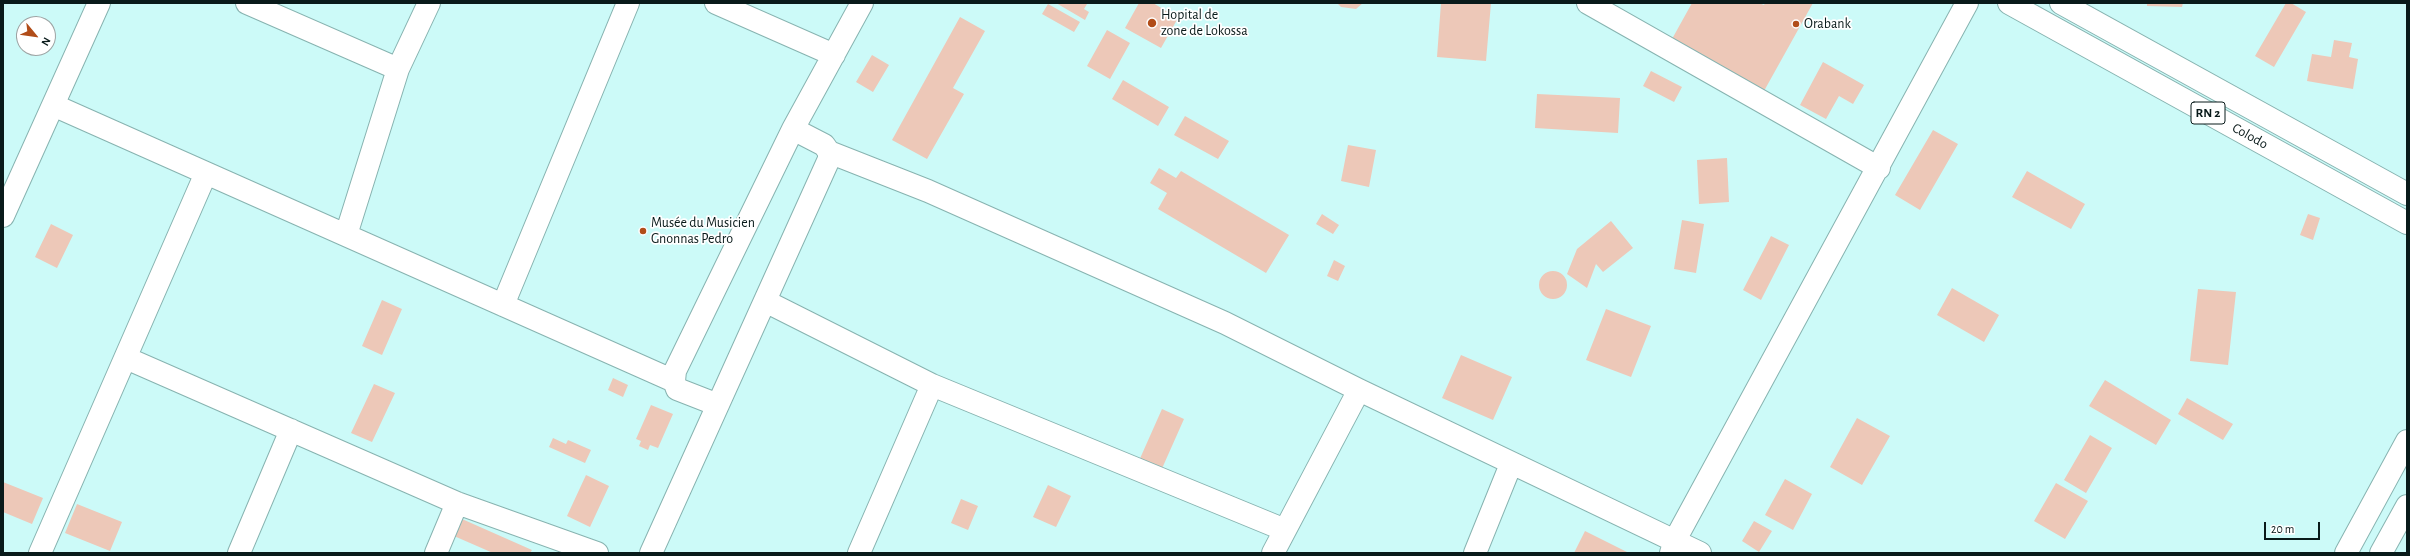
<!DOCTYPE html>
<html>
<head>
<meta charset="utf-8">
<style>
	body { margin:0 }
	#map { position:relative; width:2410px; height:556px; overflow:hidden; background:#ccfaf8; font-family:"Alegreya Sans",sans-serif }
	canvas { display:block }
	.frame { position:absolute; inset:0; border:4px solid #091a1a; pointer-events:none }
	.north { position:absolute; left:16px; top:16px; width:40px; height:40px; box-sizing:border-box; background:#fff; border:1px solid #9da3a3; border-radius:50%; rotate:119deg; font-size:11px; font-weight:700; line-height:16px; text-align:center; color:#091a1a }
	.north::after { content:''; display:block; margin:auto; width:14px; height:18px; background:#b14d19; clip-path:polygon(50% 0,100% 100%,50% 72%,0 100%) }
	.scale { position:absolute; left:2264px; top:522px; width:56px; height:18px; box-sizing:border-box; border:2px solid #091a1a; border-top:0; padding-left:5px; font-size:12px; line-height:14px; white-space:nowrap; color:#091a1a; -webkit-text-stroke:3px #fff; paint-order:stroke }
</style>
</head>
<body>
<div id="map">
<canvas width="2410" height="556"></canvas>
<div class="frame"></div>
<div class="north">N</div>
<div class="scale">20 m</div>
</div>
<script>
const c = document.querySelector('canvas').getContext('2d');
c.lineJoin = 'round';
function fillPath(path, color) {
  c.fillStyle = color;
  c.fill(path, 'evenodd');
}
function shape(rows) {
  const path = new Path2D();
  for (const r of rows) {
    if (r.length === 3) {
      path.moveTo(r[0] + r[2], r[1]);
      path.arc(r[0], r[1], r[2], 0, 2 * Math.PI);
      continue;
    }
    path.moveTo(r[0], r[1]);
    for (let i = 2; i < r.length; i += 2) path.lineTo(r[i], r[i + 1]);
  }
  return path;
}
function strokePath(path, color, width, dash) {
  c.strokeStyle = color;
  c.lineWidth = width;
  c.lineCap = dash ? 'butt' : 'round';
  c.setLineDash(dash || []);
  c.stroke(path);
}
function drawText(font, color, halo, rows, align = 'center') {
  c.font = font + ' "Alegreya Sans",sans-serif';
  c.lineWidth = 3.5;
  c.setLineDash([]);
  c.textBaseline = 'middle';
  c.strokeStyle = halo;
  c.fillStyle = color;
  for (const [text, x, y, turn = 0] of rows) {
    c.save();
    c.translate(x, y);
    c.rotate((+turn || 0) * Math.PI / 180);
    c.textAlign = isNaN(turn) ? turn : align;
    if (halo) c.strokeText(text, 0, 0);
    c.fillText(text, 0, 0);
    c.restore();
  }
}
fillPath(shape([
	[1056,3,1085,3,1087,4,1084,9,1089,12,1085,20],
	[1139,3,1153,3,1178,18,1161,48,1125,28],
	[1337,3,1363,3,1356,9,1341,7],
	[1441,3,1491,3,1486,61,1437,57],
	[1692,3,1759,3,1764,5,1765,3,1813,3,1764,91,1672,39],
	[2147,3,2183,3,2182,7,2147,6],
	[2286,3,2291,3,2306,12,2274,67,2255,56],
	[1048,4,1080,22,1074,32,1042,14],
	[960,17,985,31,953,88,964,94,927,159,892,140],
	[1107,30,1130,43,1110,79,1087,66],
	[2334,40,2352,43,2349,57,2358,59,2353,89,2307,81,2312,54,2331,57],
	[872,55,889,65,873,92,856,82],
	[1823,62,1864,85,1853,104,1839,96,1826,119,1800,105],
	[1651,71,1682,87,1674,102,1643,86],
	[1123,80,1169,107,1158,126,1112,99],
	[1537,94,1620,98,1618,133,1535,128],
	[1185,116,1229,141,1218,159,1174,135],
	[1933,130,1958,144,1920,210,1895,195],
	[1348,145,1376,150,1369,187,1341,181],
	[1727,158,1729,202,1699,204,1697,160],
	[1159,168,1176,178,1181,171,1289,235,1266,273,1158,209,1167,193,1150,183],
	[2027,171,2085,204,2071,229,2012,197],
	[1322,214,1339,225,1333,234,1316,224],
	[2308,214,2320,218,2313,240,2300,235],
	[1682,220,1704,224,1696,273,1674,269],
	[1611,221,1633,248,1603,272,1596,264,1587,288,1567,274,1577,249],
	[51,224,73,235,57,268,35,257],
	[1771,236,1789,245,1761,300,1743,290],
	[1334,260,1345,266,1338,281,1327,276],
	[1553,285,14],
	[1952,288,1999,315,1984,342,1937,315],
	[2198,289,2236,292,2228,365,2190,361],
	[382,300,402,309,382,355,362,346],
	[1606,309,1651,326,1631,377,1586,360],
	[1461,355,1512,377,1493,420,1442,398],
	[613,378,628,385,623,397,608,390],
	[2105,380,2171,420,2156,445,2089,406],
	[374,384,395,393,372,442,351,433],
	[2187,398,2233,424,2223,440,2178,414],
	[651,405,673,414,658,448,650,445,648,450,639,446,641,441,636,439],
	[1162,409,1184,419,1160,473,1138,463],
	[1857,418,1890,436,1862,485,1830,467],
	[2090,435,2112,448,2086,493,2064,480],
	[553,438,566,444,568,440,591,450,585,463,549,447],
	[586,475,609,486,590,527,567,516],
	[1785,479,1812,494,1793,530,1765,515],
	[3,482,43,498,32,524,3,512],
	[2056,483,2088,501,2065,539,2034,521],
	[1048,485,1071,496,1056,527,1033,517],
	[961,499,978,506,968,530,951,523],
	[77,504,122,522,110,551,65,533],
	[462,519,532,550,530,553,493,553,454,536],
	[1754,521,1772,531,1759,552,1742,541],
	[1585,531,1629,553,1574,553]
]), '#edc8b8');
const minor = shape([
	[247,3,398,69],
	[716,3,834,55],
	[1588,3,1879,168],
	[53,105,674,381],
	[829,152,928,191,1225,323,1359,390,1700,553],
	[3,216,99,3],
	[346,235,398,69,429,3],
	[765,301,932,385,1285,530],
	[503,305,628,3],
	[126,358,457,503,597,553],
	[718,405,677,389,674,381,675,371,793,129,862,3],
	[40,553,206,173],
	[239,553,291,430],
	[436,553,457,503],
	[651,553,829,159,829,152,824,145,793,129],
	[859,553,932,385],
	[1273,553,1359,390],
	[1475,553,1511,464],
	[1671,553,1675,540,1967,3],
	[2346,553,2407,441],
	[2381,553,2407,506]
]);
const major = shape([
	[2009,3,2407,223],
	[2061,3,2407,194]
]);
strokePath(minor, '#87b3b0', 24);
strokePath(major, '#87b3b0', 24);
strokePath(minor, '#fff', 22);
strokePath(major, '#fff', 22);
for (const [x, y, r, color] of [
	[1152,23,5,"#b14d19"],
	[1796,24,4,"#b14d19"],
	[643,231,4,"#b14d19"]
]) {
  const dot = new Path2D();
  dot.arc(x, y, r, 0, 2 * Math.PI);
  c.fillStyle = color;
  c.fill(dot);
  strokePath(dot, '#fff', 1.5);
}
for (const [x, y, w] of [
	[2208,113,34]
]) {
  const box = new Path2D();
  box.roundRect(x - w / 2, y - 11, w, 22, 3);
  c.fillStyle = '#fff';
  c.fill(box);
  strokePath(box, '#091a1a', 1);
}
drawText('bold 13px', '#091a1a', null, [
	["RN 2",2208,113]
]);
drawText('14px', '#091a1a', '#fff', [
	["Hopital de",1161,15],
	["zone de Lokossa",1161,31],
	["Orabank",1804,24],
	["Musée du Musicien",651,223],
	["Gnonnas Pedro",651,239]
], 'left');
drawText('14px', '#091a1a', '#fff', [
	["Colodo",2250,136,29]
]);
</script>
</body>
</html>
